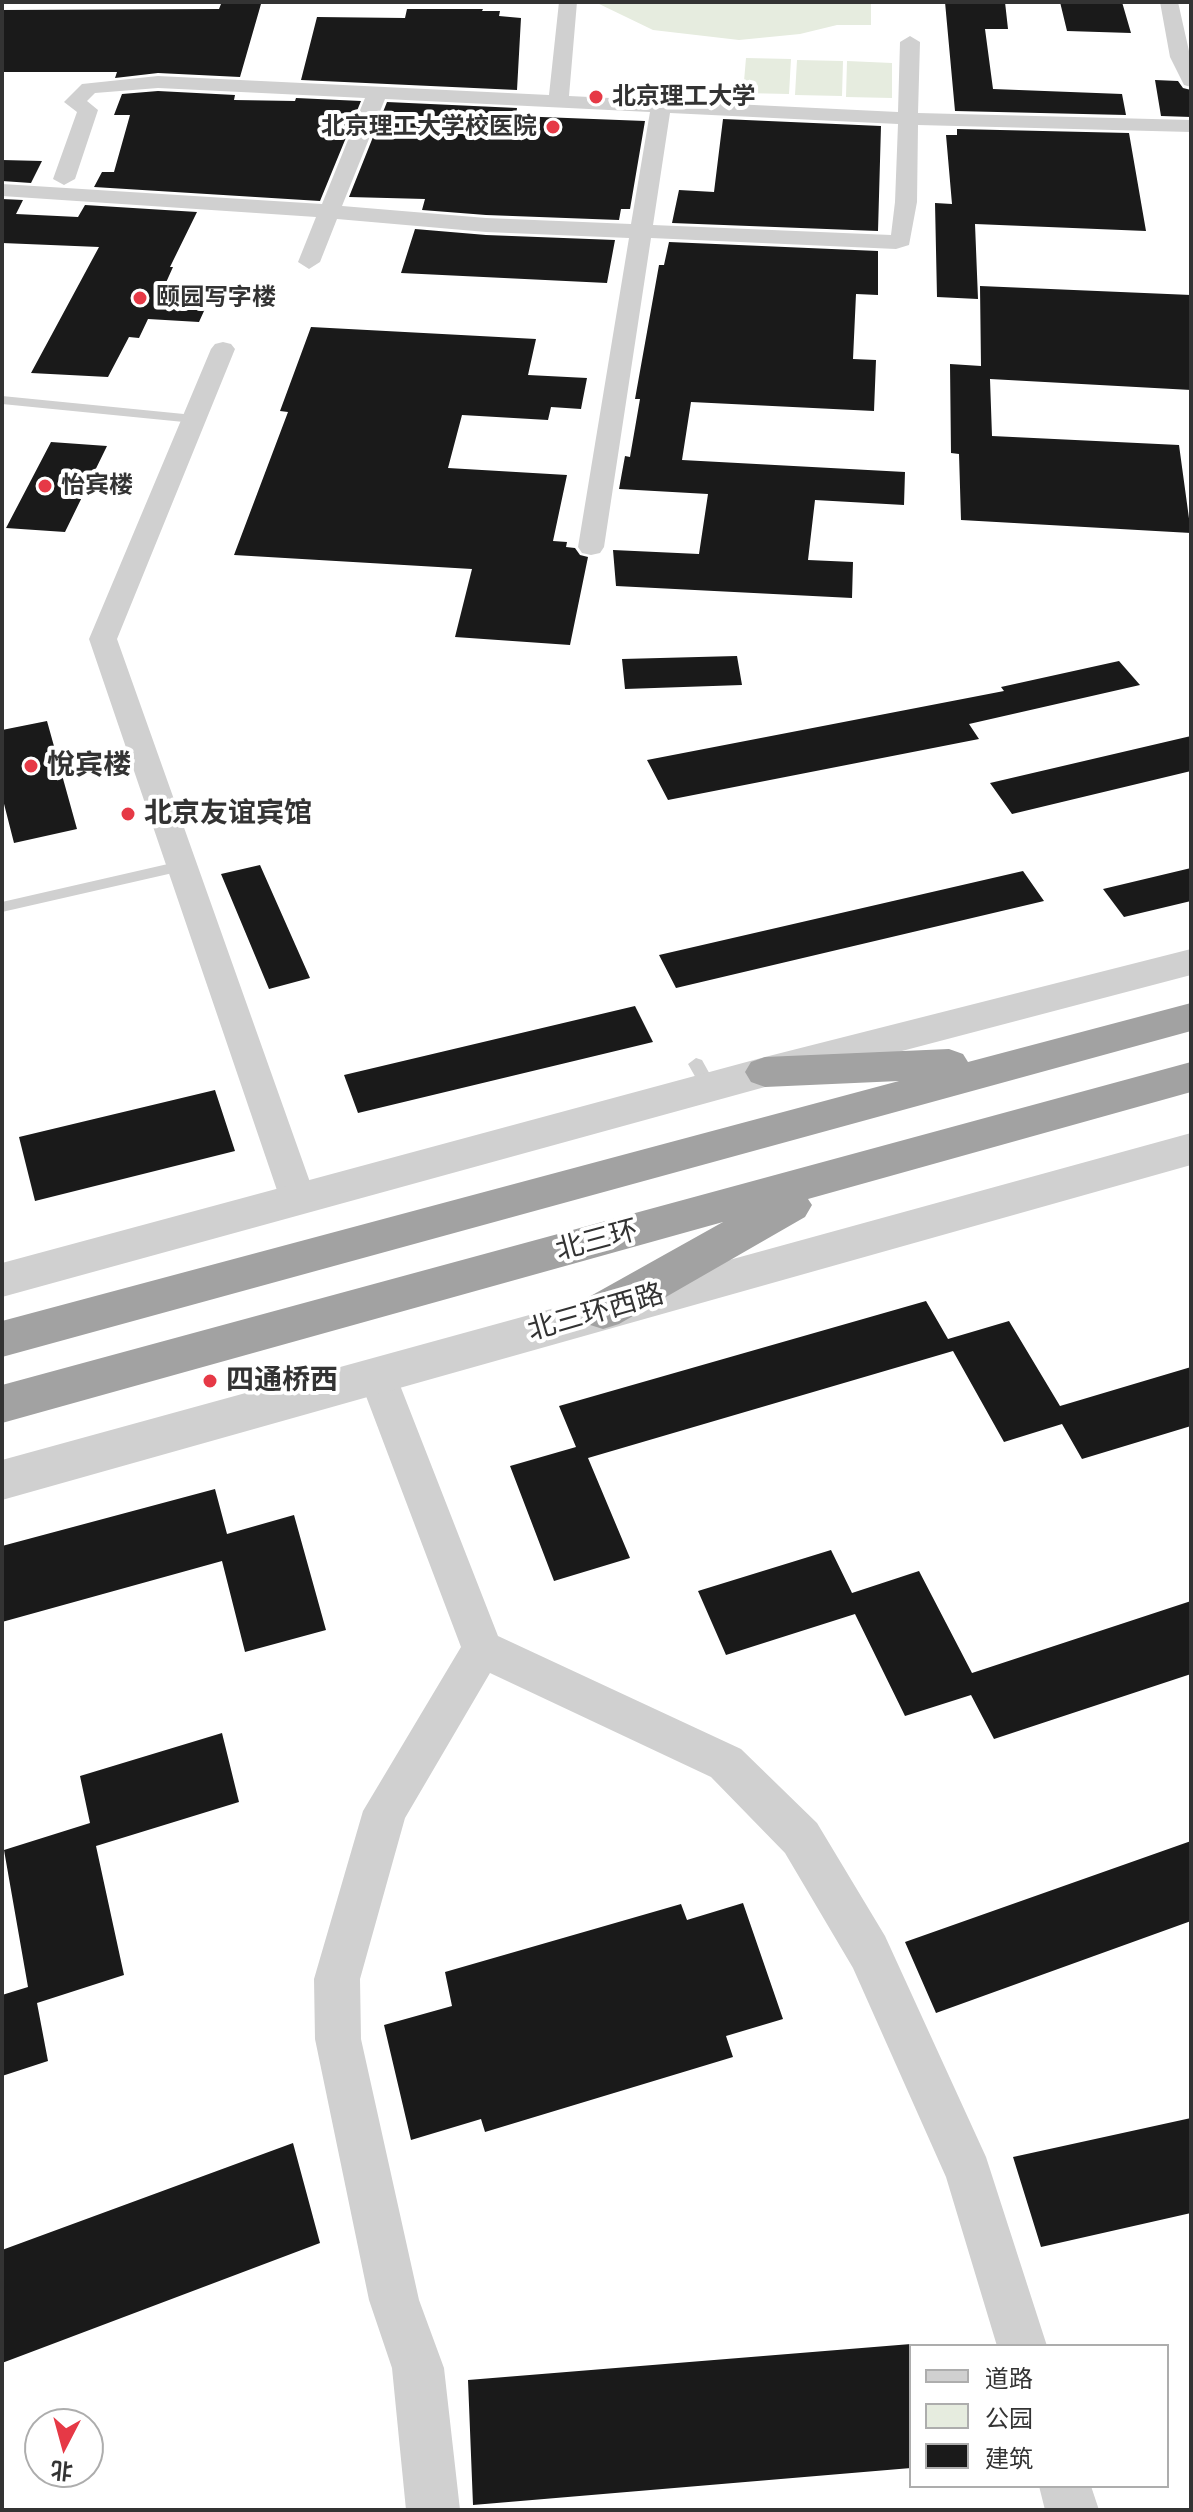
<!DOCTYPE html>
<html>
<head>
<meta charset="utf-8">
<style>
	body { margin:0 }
	#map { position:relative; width:1193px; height:2512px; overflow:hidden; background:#fff; font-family:"Fira Sans Condensed","Noto Sans SC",sans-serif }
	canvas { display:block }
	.frame { position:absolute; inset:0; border:4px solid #333; pointer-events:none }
	.legend { position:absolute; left:909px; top:2344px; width:260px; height:144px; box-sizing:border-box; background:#fff; border:2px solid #adadad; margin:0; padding:10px 14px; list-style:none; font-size:24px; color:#333 }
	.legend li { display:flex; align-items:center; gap:16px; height:40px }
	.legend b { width:40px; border:2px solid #adadad }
	.north { position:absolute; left:24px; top:2408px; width:80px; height:80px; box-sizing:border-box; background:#fff; border:2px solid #adadad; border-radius:50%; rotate:186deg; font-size:22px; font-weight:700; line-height:32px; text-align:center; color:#333 }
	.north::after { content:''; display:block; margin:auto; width:28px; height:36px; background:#e63946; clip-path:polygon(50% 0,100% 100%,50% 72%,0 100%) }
</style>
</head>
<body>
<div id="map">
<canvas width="1193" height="2512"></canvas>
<div class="frame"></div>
<ul class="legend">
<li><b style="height:10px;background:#d0d0d0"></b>道路</li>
<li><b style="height:22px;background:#e6ecdf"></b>公园</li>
<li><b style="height:22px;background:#1a1a1a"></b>建筑</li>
</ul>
<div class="north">北</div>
</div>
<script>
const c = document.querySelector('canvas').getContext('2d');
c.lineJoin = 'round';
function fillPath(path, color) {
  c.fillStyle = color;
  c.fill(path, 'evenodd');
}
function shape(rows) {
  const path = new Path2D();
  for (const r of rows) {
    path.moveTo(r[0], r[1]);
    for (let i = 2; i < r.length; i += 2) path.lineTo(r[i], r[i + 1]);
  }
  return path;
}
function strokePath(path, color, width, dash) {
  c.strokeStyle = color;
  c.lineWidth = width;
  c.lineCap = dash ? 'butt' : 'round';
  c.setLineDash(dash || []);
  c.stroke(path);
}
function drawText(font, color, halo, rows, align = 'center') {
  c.font = font + ' "Fira Sans Condensed","Noto Sans SC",sans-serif';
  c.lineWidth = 8;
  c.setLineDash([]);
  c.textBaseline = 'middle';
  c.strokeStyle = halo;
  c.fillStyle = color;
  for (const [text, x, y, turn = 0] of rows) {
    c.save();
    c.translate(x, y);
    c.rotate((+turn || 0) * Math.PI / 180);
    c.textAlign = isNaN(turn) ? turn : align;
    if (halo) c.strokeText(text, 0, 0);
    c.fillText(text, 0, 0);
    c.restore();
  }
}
fillPath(shape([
	[595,2,871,2,871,25,837,25,800,34,739,40,653,30],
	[746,58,791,59,789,94,743,93],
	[797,60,843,61,842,96,795,95],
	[847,61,892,63,892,98,846,97]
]), '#e6ecdf');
fillPath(shape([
	[945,2,1005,2,1008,29,985,29,993,89,1122,94,1126,115,955,111],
	[1060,2,1122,2,1131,33,1067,31],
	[221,4,261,4,240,77,158,73,115,78,117,72,2,72,2,10,219,9],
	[407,9,483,9,482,11,500,11,499,16,521,18,517,90,301,80,317,17,405,18],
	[1155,80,1178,81,1183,88,1191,90,1191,117,1161,116],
	[158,91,235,95,234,100,295,101,296,98,361,101,320,201,94,187,102,172,114,172,130,115,114,115,122,94],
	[387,102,517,108,516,116,645,121,630,209,621,209,619,220,486,215,422,210,425,199,349,197],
	[723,119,881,126,878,231,672,223,679,190,714,192],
	[957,129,1129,133,1146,231,975,224,978,299,937,297,935,203,952,204,946,135,957,135],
	[2,160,42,161,31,183,2,181],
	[2,199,23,200,16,214,78,217,85,205,197,212,170,267,173,267,164,287,214,289,199,322,148,319,139,338,129,337,108,377,31,373,99,247,2,243],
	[415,229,486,235,615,240,607,283,401,273],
	[669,242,878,251,878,295,856,294,853,359,876,360,874,411,691,402,682,460,905,472,904,505,815,500,808,560,853,562,852,598,616,586,613,550,699,554,708,494,619,489,625,456,630,457,640,399,635,399,659,265,664,265],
	[980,286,1191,295,1191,390,990,379,992,436,1179,445,1191,533,961,520,959,454,951,453,950,364,981,366],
	[311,327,536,339,528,375,587,378,581,409,551,407,548,420,462,415,448,468,567,475,553,541,567,542,566,547,575,548,580,555,588,557,570,645,455,637,472,569,234,555,288,412,280,411],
	[51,442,107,446,65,532,6,528],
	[737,656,742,685,625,689,622,659],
	[1119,661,1140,685,969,724,979,739,668,800,647,760,1004,691,1001,687],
	[47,721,77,829,14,843,2,796,2,730],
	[1191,736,1191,771,1012,814,990,783],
	[260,865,310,978,269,989,221,874],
	[1191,868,1191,901,1124,917,1103,889],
	[1023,871,1044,901,676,988,659,955],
	[635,1006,653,1042,358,1113,344,1075],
	[215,1090,235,1151,35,1201,19,1137],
	[926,1301,948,1339,1009,1321,1060,1406,1191,1367,1191,1426,1082,1459,1062,1424,1004,1442,953,1351,588,1458,630,1558,554,1581,510,1466,576,1447,559,1406],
	[215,1489,227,1534,294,1515,326,1630,245,1652,222,1561,2,1622,2,1546],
	[831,1550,852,1593,919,1571,972,1673,1191,1601,1191,1674,994,1739,971,1695,905,1716,855,1614,726,1655,698,1591],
	[222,1733,239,1802,96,1846,124,1975,37,2003,48,2061,2,2076,2,1995,28,1987,4,1850,90,1823,80,1776],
	[1191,1841,1191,1921,936,2013,905,1942],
	[743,1903,783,2019,726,2036,733,2057,485,2132,481,2119,411,2140,384,2025,452,2006,445,1972,681,1904,687,1920],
	[1191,2118,1191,2213,1041,2247,1013,2157],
	[293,2143,320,2243,2,2363,2,2250],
	[911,2344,911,2468,473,2505,468,2380]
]), '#1a1a1a');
fillPath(shape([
	[2,396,194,415,200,419,194,423,2,404,2,396],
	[181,861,189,866,186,870,2,912,2,902,181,861],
	[696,1058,702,1060,717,1087,715,1091,709,1093,701,1087,688,1064,696,1058]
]), '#d0d0d0');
fillPath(shape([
	[559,2,577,2,569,96,898,112,900,42,910,36,920,42,918,113,1191,120,1191,132,918,125,917,202,909,245,896,249,651,238,604,547,600,553,591,555,582,553,578,547,629,238,486,232,337,219,320,262,309,269,298,262,316,217,2,196,2,184,322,204,365,98,158,88,95,93,87,101,98,110,75,179,64,185,53,179,77,112,64,102,82,84,158,76,549,95,559,2],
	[385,99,650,112,631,224,486,218,342,206,385,99],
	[670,113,898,124,895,202,891,235,653,225,670,113],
	[1160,2,1178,2,1191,60,1191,87,1184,85,1170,57,1160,2],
	[223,342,231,344,235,349,117,639,316,1199,310,1208,298,1212,286,1208,280,1199,89,639,211,349,215,344,223,342],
	[377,1360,390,1364,396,1375,498,1636,741,1749,817,1823,885,1936,986,2157,1047,2346,997,2346,946,2177,853,1968,785,1853,711,1777,490,1673,405,1818,360,1979,361,2039,419,2300,444,2368,460,2510,406,2510,392,2368,369,2300,315,2039,314,1979,363,1811,461,1647,358,1375,364,1364,377,1360],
	[1039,2486,1091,2486,1099,2510,1045,2510,1039,2486]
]), '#d0d0d0');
fillPath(shape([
	[1191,949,1191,975,765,1087,2,1297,2,1263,765,1057,1191,949],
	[1191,1133,1191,1165,2,1500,2,1460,1191,1133]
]), '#d0d0d0');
fillPath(shape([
	[1191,1003,1191,1031,2,1357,2,1321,899,1081,765,1087,751,1082,745,1072,751,1062,765,1057,949,1049,963,1054,968,1062,1191,1003],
	[1191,1062,1191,1092,808,1199,812,1205,805,1217,619,1324,603,1329,587,1324,581,1311,587,1298,723,1222,2,1423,2,1385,1191,1062]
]), '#a2a2a2');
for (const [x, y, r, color] of [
	[596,97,8,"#e63946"],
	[553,127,8,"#e63946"],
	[140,298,8,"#e63946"],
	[45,486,8,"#e63946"],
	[31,766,8,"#e63946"],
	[128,814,8,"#e63946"],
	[210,1381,8,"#e63946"]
]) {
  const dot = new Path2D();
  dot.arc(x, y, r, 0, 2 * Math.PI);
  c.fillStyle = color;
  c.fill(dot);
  strokePath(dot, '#fff', 3);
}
drawText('bold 24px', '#333', '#fff', [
	["北京理工大学",612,97],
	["北京理工大学校医院",537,127,"right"],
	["颐园写字楼",156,298],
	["怡宾楼",61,486]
], 'left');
drawText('bold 28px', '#333', '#fff', [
	["悅宾楼",47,766],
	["北京友谊宾馆",144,814],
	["四通桥西",226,1381]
], 'left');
drawText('28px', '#333', '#fff', [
	["北三环",597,1241,-15],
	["北三环西路",596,1313,-16]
]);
</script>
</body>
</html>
